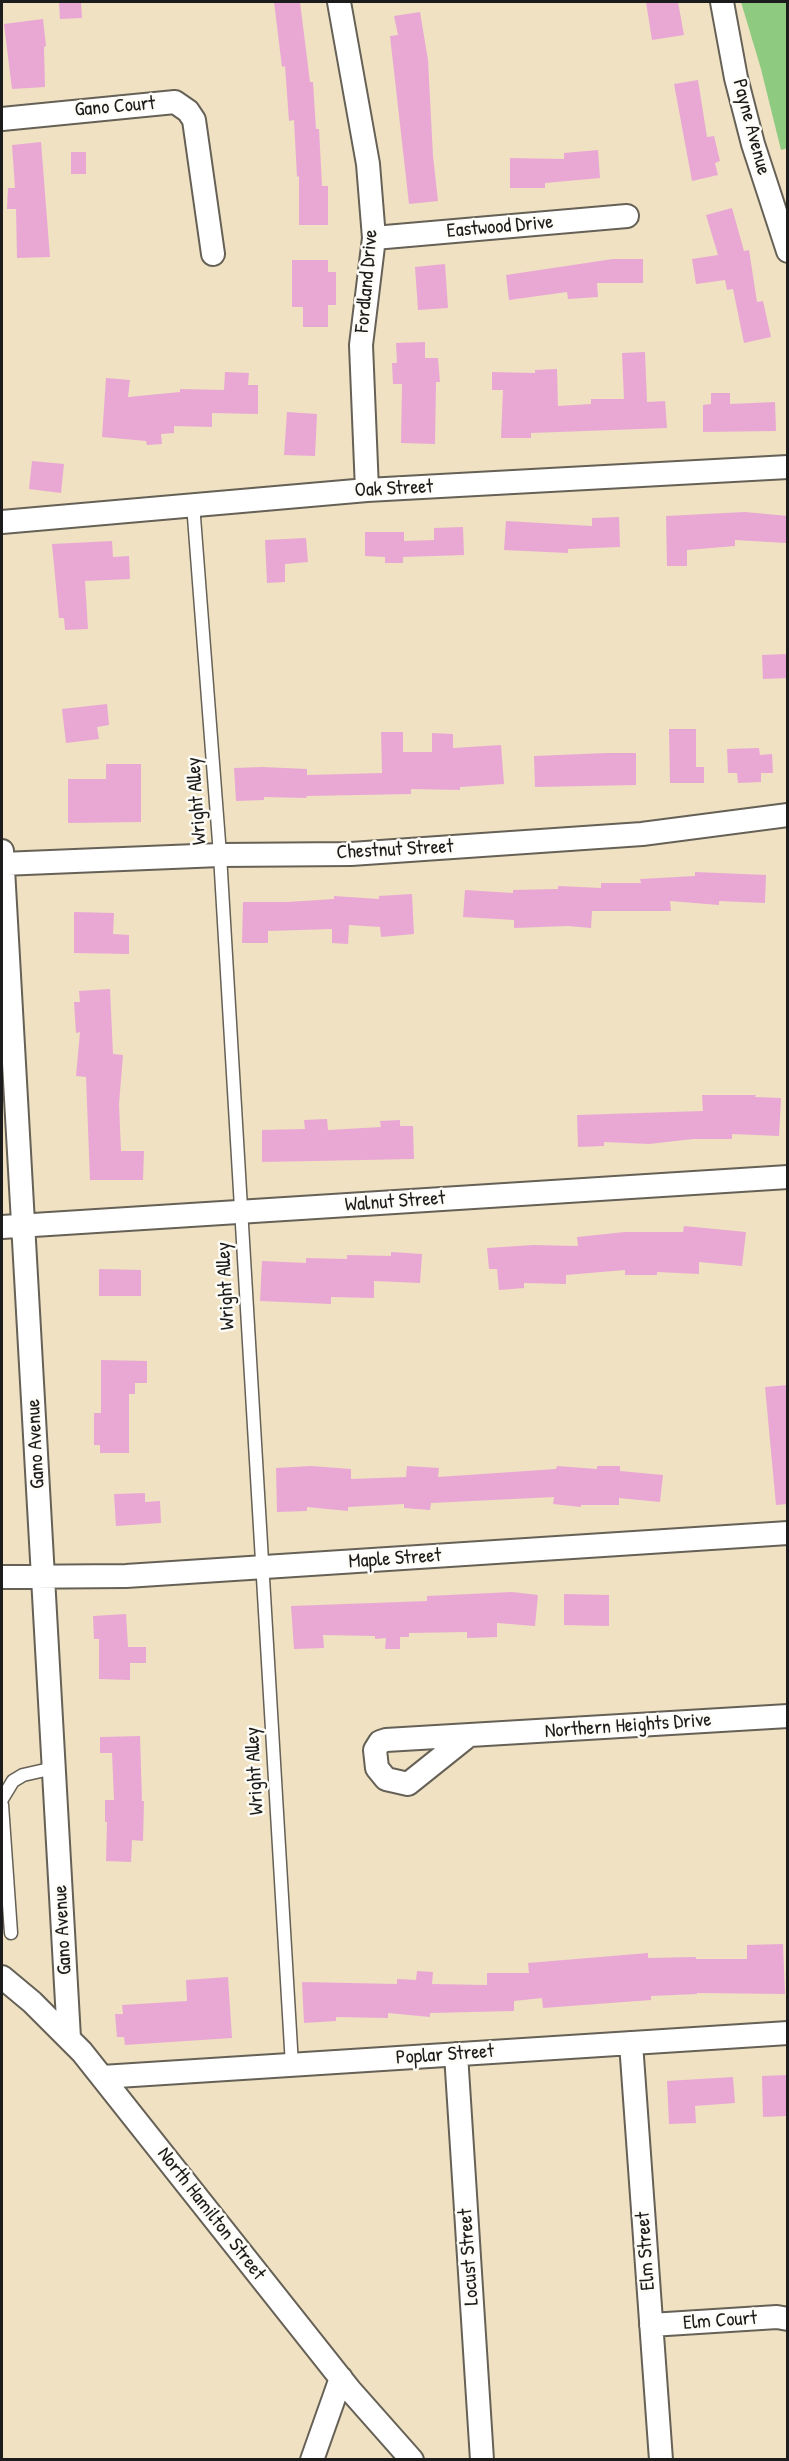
<!DOCTYPE html>
<html>
<head>
<meta charset="utf-8">
<style>
	body { margin:0 }
	#map { position:relative; width:789px; height:2461px; overflow:hidden; background:#efe1c2; font-family:"Patrick Hand",sans-serif }
	canvas { display:block }
	.frame { position:absolute; inset:0; border:3px solid #1c1c1c; pointer-events:none }
</style>
</head>
<body>
<div id="map">
<canvas width="789" height="2461"></canvas>
<div class="frame"></div>
</div>
<script>
const c = document.querySelector('canvas').getContext('2d');
c.lineJoin = 'round';
function fillPath(path, color) {
  c.fillStyle = color;
  c.fill(path, 'evenodd');
}
function shape(rows) {
  const path = new Path2D();
  for (const r of rows) {
    path.moveTo(r[0], r[1]);
    for (let i = 2; i < r.length; i += 2) path.lineTo(r[i], r[i + 1]);
  }
  return path;
}
function strokePath(path, color, width, dash) {
  c.strokeStyle = color;
  c.lineWidth = width;
  c.lineCap = dash ? 'butt' : 'round';
  c.setLineDash(dash || []);
  c.stroke(path);
}
function drawText(font, color, halo, rows, align = 'center') {
  c.font = font + ' "Patrick Hand",sans-serif';
  c.lineWidth = 5;
  c.setLineDash([]);
  c.textBaseline = 'middle';
  c.strokeStyle = halo;
  c.fillStyle = color;
  for (const [text, x, y, turn = 0] of rows) {
    c.save();
    c.translate(x, y);
    c.rotate((+turn || 0) * Math.PI / 180);
    c.textAlign = isNaN(turn) ? turn : align;
    if (halo) c.strokeText(text, 0, 0);
    c.fillText(text, 0, 0);
    c.restore();
  }
}
fillPath(shape([
	[741,2,787,2,788,148,781,150,761,69]
]), '#8ecb81');
fillPath(shape([
	[59,2,81,2,82,18,60,19],
	[274,2,300,2,310,82,313,82,316,129,319,129,322,186,328,186,328,225,299,225,299,176,297,177,294,120,289,121,285,66,282,67],
	[646,2,678,2,684,35,652,40],
	[420,12,428,60,433,156,438,201,409,204,390,36,398,35,394,16],
	[43,19,46,46,44,47,45,87,12,89,4,24],
	[698,80,707,137,714,136,720,161,715,163,718,175,692,181,674,84],
	[41,142,50,257,17,258,16,209,7,209,8,188,15,188,12,145],
	[598,150,600,178,545,183,545,188,510,188,510,158,564,159,564,153],
	[71,152,86,152,86,174,71,174],
	[732,208,744,251,749,250,757,302,763,301,771,337,744,343,733,289,727,290,725,280,696,284,692,259,718,255,706,215],
	[613,259,643,259,643,283,597,283,598,297,568,299,567,292,509,300,506,275],
	[292,260,328,260,328,272,336,272,336,305,328,305,328,327,303,327,303,307,292,307],
	[445,264,448,308,418,310,415,267],
	[425,342,425,358,438,358,440,382,436,382,435,444,401,443,402,384,393,384,392,363,397,363,396,343],
	[645,352,647,402,665,401,667,428,531,433,531,438,501,438,503,390,492,390,492,372,535,373,535,370,557,369,558,406,591,404,591,399,624,399,622,353],
	[225,372,249,373,248,385,258,385,258,414,212,413,212,427,174,426,174,433,161,434,162,444,147,445,146,441,102,437,106,378,130,380,128,397,180,392,180,389,224,390],
	[711,393,730,393,730,404,775,402,776,431,703,432,703,405,711,404],
	[287,412,317,414,315,456,284,455],
	[32,461,64,464,61,493,29,489],
	[745,512,788,516,786,543,735,540,735,546,687,550,687,566,667,566,666,516],
	[619,517,620,547,568,549,568,553,504,550,506,521,592,526,592,518],
	[463,527,464,555,403,557,403,563,385,563,385,557,365,556,365,532,404,532,404,541,434,540,434,528],
	[306,538,308,562,285,564,285,582,267,583,265,540],
	[112,541,113,557,129,556,130,579,85,581,88,629,65,630,64,618,59,618,52,544],
	[788,654,788,678,763,679,762,655],
	[107,704,109,725,97,727,99,739,66,743,62,709],
	[669,729,696,729,696,767,704,767,704,783,670,783],
	[381,732,403,732,403,752,432,752,432,733,453,734,453,748,501,745,504,784,460,787,460,790,411,789,411,794,307,796,306,798,264,797,264,800,236,801,234,768,262,767,307,769,307,775,382,773],
	[759,748,760,755,772,754,773,773,761,773,761,782,738,783,737,773,728,773,727,749],
	[606,753,636,753,636,785,535,787,534,756],
	[106,764,141,764,141,822,68,823,68,779,106,779],
	[695,872,766,875,765,903,719,901,719,905,670,901,671,911,592,911,591,928,568,926,514,928,514,920,463,917,465,890,513,893,513,890,558,889,558,886,601,888,601,883,641,883,640,879,695,876],
	[412,894,414,934,381,937,380,927,349,925,348,944,332,943,332,929,268,931,268,943,242,943,243,902,287,902,334,899,334,896,379,899,379,896],
	[74,912,114,913,113,934,129,935,129,954,74,953],
	[110,989,113,1054,123,1055,119,1104,121,1151,144,1151,143,1180,90,1180,86,1077,76,1076,80,1032,76,1033,74,1002,80,1002,79,991],
	[702,1095,756,1095,755,1097,781,1098,779,1136,732,1134,732,1139,693,1139,649,1144,604,1142,604,1146,578,1147,577,1115,703,1111],
	[327,1119,328,1130,381,1127,380,1121,400,1120,400,1126,413,1126,414,1159,262,1162,262,1130,305,1129,304,1120],
	[684,1226,746,1232,742,1266,699,1262,699,1274,657,1272,657,1275,625,1275,625,1270,566,1275,566,1284,524,1283,524,1288,499,1290,497,1269,489,1269,487,1248,533,1245,578,1246,577,1237,625,1232,683,1232],
	[391,1252,422,1254,420,1283,374,1281,374,1298,331,1297,331,1304,260,1301,262,1261,306,1263,306,1258,347,1259,347,1255,391,1256],
	[99,1269,141,1270,141,1296,99,1296],
	[101,1360,147,1361,147,1383,135,1383,135,1394,129,1394,129,1453,100,1453,100,1445,94,1445,94,1413,101,1413],
	[788,1385,788,1504,776,1505,765,1387],
	[311,1466,351,1469,351,1479,406,1477,407,1466,439,1468,438,1477,556,1469,557,1466,597,1469,597,1466,620,1466,620,1471,663,1475,660,1502,619,1498,619,1505,581,1505,581,1507,553,1504,554,1497,431,1503,430,1510,404,1508,404,1504,348,1507,348,1511,307,1507,307,1511,277,1512,276,1468],
	[145,1493,145,1502,160,1501,161,1523,116,1526,114,1494],
	[512,1592,538,1595,535,1626,497,1623,497,1637,467,1638,467,1632,409,1633,409,1637,400,1637,400,1649,385,1649,386,1638,375,1639,375,1636,323,1635,324,1648,294,1649,291,1606,427,1601,427,1596],
	[564,1594,609,1595,609,1626,564,1625],
	[126,1614,128,1647,146,1647,146,1663,130,1663,130,1680,99,1679,99,1639,94,1639,93,1616],
	[140,1736,142,1801,144,1801,143,1841,132,1840,131,1862,106,1861,107,1822,105,1822,105,1800,114,1800,112,1753,100,1753,100,1737],
	[783,1944,785,1994,697,1993,697,1994,651,1996,651,2000,543,2008,542,1998,514,2001,514,2011,430,2013,430,2017,388,2013,388,2018,336,2017,336,2021,304,2023,302,1982,397,1984,397,1979,416,1980,417,1971,433,1972,432,1984,487,1985,487,1973,529,1973,528,1963,648,1953,648,1958,696,1957,696,1959,747,1959,747,1945],
	[228,1977,232,2038,125,2045,124,2037,117,2037,115,2014,123,2014,122,2005,187,2001,186,1980],
	[788,2075,788,2116,763,2117,762,2076],
	[733,2077,735,2103,695,2106,696,2123,669,2124,667,2081]
]), '#e9a8d4');
const lane = shape([
	[193,504,220,855,292,2065],
	[2,1799,13,1781,23,1775,54,1768],
	[2,1805,11,1933]
]);
const street = shape([
	[339,2,368,164,374,238,361,345,367,490],
	[722,2,736,78,753,144,788,251],
	[2,119,175,102,188,111,194,120,213,254],
	[374,238,627,216],
	[2,522,367,490,788,467],
	[2,851,69,2038],
	[2,864,220,855,351,854,642,834,788,815],
	[2,1227,788,1177],
	[2,1577,126,1576,788,1533],
	[468,1736,408,1784,386,1779,377,1768,375,1750,380,1742,386,1740,788,1716],
	[2,1977,32,2002,82,2052,350,2390,412,2460],
	[631,2043,661,2460],
	[456,2054,482,2460],
	[102,2077,788,2033],
	[651,2325,777,2317,788,2319],
	[312,2460,341,2378]
]);
strokePath(lane, '#666156', 15);
strokePath(street, '#666156', 26);
strokePath(lane, '#fff', 12);
strokePath(street, '#fff', 22);
drawText('20px', '#1c1c1c', '#fdfcf7', [
	["Gano Court",115,107,-5],
	["Payne Avenue",751,127,75],
	["Eastwood Drive",500,227,-5],
	["Fordland Drive",367,281,-85],
	["Oak Street",394,489,-3],
	["Wright Alley",197,801,-94],
	["Chestnut Street",395,850,-3],
	["Walnut Street",395,1202,-4],
	["Wright Alley",226,1286,-93],
	["Gano Avenue",36,1444,-93],
	["Maple Street",395,1559,-4],
	["Northern Heights Drive",628,1726,-4],
	["Wright Alley",255,1771,-93],
	["Gano Avenue",63,1930,-93],
	["Poplar Street",445,2055,-4],
	["North Hamilton Street",211,2214,52],
	["Elm Street",646,2251,-94],
	["Locust Street",469,2257,-94],
	["Elm Court",720,2321,-4]
]);
</script>
</body>
</html>
